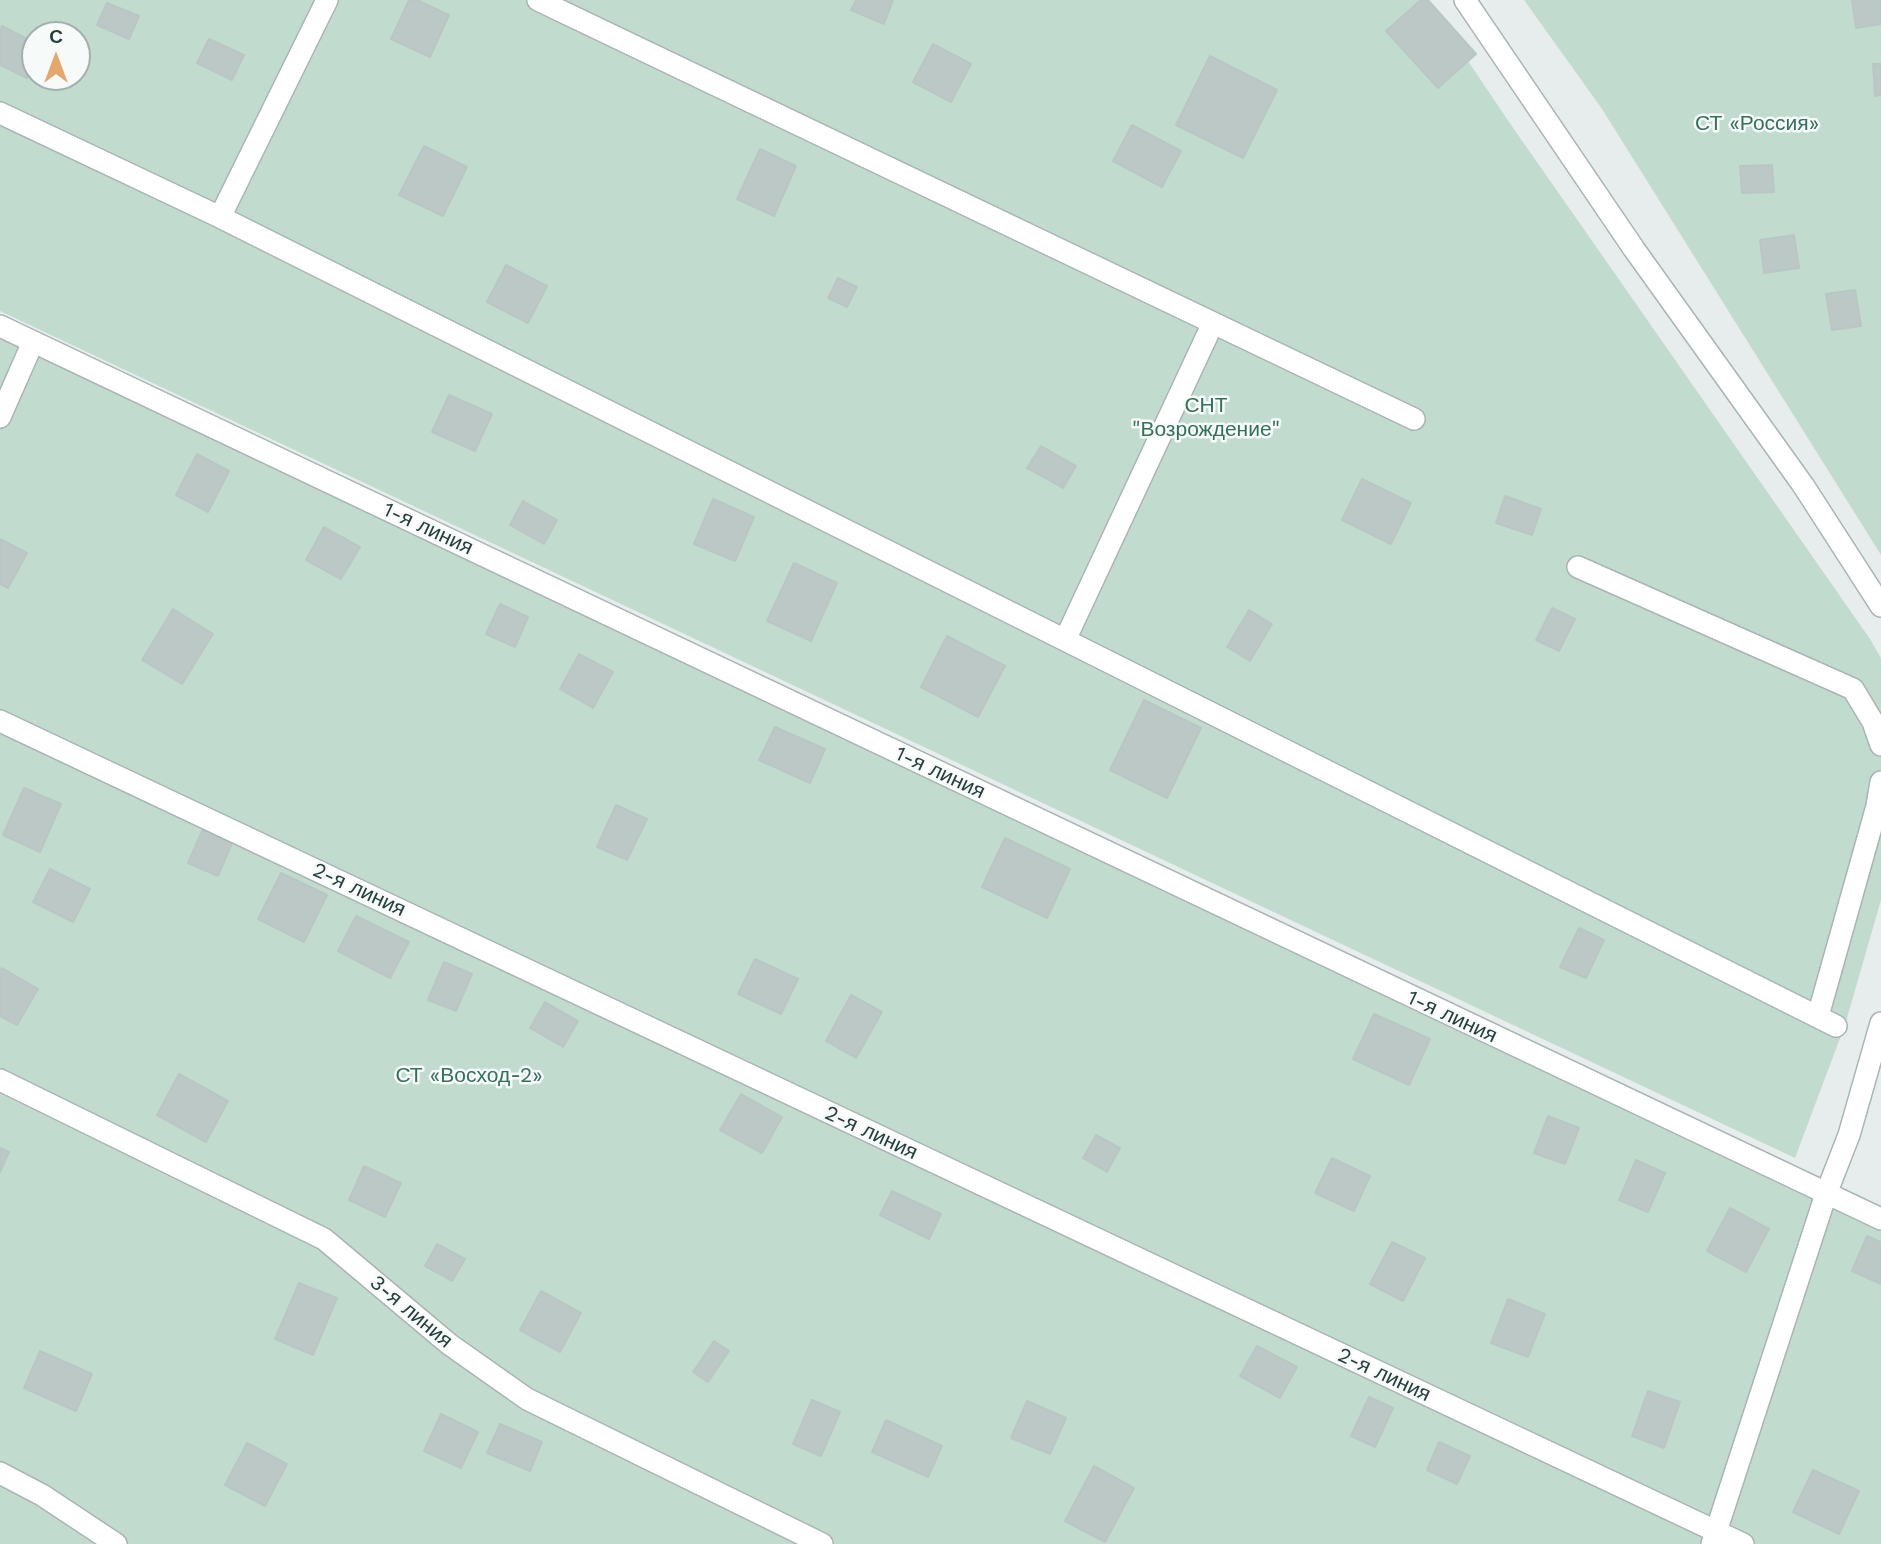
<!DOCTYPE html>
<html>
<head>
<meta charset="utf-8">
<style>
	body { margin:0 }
	#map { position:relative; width:1881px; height:1544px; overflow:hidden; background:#e6edec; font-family:"Work Sans",sans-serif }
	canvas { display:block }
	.north { position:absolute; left:21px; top:21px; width:70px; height:70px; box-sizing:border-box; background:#f6faf9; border:2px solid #a3afae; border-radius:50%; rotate:0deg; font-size:19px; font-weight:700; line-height:28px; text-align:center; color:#263e3d }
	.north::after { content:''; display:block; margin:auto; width:24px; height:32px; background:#e5a76c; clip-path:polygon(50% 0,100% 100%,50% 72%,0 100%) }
</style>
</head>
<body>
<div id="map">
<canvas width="1881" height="1544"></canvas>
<div class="north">С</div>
</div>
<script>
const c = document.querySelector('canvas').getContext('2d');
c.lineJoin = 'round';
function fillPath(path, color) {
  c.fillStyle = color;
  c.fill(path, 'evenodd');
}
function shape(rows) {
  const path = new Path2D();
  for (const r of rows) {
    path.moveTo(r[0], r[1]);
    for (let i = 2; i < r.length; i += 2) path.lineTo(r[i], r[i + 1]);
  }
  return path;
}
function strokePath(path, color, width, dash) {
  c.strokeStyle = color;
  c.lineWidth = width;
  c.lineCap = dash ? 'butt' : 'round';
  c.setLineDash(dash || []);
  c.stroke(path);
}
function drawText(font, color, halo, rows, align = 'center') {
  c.font = font + ' "Work Sans",sans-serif';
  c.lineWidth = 5;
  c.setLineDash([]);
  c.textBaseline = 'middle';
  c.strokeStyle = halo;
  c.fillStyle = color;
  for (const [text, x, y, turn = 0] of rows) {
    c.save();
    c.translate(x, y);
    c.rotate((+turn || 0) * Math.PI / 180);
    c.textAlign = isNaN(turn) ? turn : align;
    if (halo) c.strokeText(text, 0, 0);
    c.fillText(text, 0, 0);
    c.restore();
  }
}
fillPath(shape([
	[0,0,1427,0,1509,122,1870,639,1881,658,1881,900,1845,1025,1795,1158,0,311],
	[35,35,77,35,77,77,35,77],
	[1524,0,1881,0,1881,555,1602,109],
	[0,337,1881,1220,1881,1544,0,1544]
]), '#c1dccf');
const building = shape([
	[409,0,417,0,449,15,430,57,391,39,409,0],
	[856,0,893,0,884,24,851,10,856,0],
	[1421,0,1428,0,1476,54,1438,88,1386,31,1421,0],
	[1852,0,1881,0,1881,24,1856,28,1852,0],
	[107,3,139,16,129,39,97,25,107,3],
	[2,26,35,43,35,63,27,78,0,65,0,31,2,26],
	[209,39,244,55,232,80,197,63,209,39],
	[933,44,971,64,951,102,913,82,933,44],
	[1210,56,1277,90,1243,158,1176,125,1210,56],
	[1873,64,1881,64,1881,95,1875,96,1873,64],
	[1132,125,1181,151,1162,187,1113,161,1132,125],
	[424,146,467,167,443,216,399,195,424,146],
	[760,149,796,166,774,216,737,199,760,149],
	[1772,165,1774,192,1742,193,1740,166,1772,165],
	[1794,235,1799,268,1764,273,1760,240,1794,235],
	[506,265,547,286,528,323,487,302,506,265],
	[838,278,857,287,847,307,828,298,838,278],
	[1855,290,1861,326,1832,330,1826,294,1855,290],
	[449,395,492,414,475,451,432,432,449,395],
	[1041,446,1076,466,1063,488,1027,468,1041,446],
	[197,454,229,471,208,512,176,495,197,454],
	[1362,479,1411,503,1391,544,1342,520,1362,479],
	[1505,496,1541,509,1532,535,1496,523,1505,496],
	[713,499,754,517,735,561,694,544,713,499],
	[523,501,557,520,544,544,510,525,523,501],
	[324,527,360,547,341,579,306,560,324,527],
	[0,539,27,553,8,588,0,584,0,539],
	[794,563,837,583,811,641,767,621,794,563],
	[500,604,528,617,515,647,486,634,500,604],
	[1552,608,1575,619,1559,651,1536,640,1552,608],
	[173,609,213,634,182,684,142,660,173,609],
	[1249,610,1272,624,1250,661,1227,647,1249,610],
	[947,636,1005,666,978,717,921,687,947,636],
	[579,654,613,672,593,708,560,689,579,654],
	[1144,700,1201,728,1167,798,1110,770,1144,700],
	[775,727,825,749,810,783,759,760,775,727],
	[24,788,61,804,40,852,3,835,24,788],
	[616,805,647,819,627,860,597,847,616,805],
	[203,829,232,843,218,876,188,863,203,829],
	[1005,838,1070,869,1047,918,982,887,1005,838],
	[50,869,90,889,73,922,33,902,50,869],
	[281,873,327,895,304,942,258,919,281,873],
	[356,916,409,942,390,978,338,951,356,916],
	[1579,928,1604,940,1586,978,1560,967,1579,928],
	[755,959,798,979,781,1014,738,994,755,959],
	[444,962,472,974,456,1011,428,1000,444,962],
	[2,968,38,989,17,1025,0,1016,0,971,2,968],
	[851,995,882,1012,856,1058,826,1041,851,995],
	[545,1002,578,1021,563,1047,530,1028,545,1002],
	[1374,1014,1430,1039,1409,1085,1353,1059,1374,1014],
	[179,1074,228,1101,206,1142,157,1115,179,1074],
	[741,1094,782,1117,762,1153,720,1130,741,1094],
	[1548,1116,1579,1128,1565,1164,1534,1153,1548,1116],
	[1096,1135,1120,1148,1107,1172,1083,1158,1096,1135],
	[0,1148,9,1152,0,1172,0,1148],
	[1332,1158,1370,1176,1354,1211,1315,1193,1332,1158],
	[1636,1160,1665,1173,1648,1212,1619,1200,1636,1160],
	[364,1166,401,1183,385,1217,349,1200,364,1166],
	[892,1191,941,1214,929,1239,880,1215,892,1191],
	[1730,1208,1769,1229,1746,1272,1707,1251,1730,1208],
	[1867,1236,1881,1242,1881,1284,1852,1271,1867,1236],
	[1392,1242,1425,1258,1403,1301,1370,1284,1392,1242],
	[437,1244,465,1259,452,1281,425,1266,437,1244],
	[299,1283,337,1298,313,1355,275,1339,299,1283],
	[541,1291,581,1313,560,1352,520,1330,541,1291],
	[1508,1299,1545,1314,1528,1357,1491,1343,1508,1299],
	[714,1341,729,1351,708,1382,693,1372,714,1341],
	[1257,1346,1297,1367,1280,1398,1240,1376,1257,1346],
	[40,1351,92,1374,76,1411,24,1388,40,1351],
	[1648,1391,1680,1402,1664,1448,1632,1436,1648,1391],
	[1369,1397,1393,1408,1375,1447,1351,1436,1369,1397],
	[812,1400,840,1412,821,1456,793,1444,812,1400],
	[1027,1401,1066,1418,1050,1454,1011,1438,1027,1401],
	[441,1414,478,1432,461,1468,424,1451,441,1414],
	[886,1420,942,1446,928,1477,872,1452,886,1420],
	[500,1424,542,1442,530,1471,487,1453,500,1424],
	[1439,1442,1470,1456,1457,1484,1427,1470,1439,1442],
	[247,1443,287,1464,265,1506,225,1485,247,1443],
	[1094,1466,1134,1488,1105,1542,1065,1521,1094,1466],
	[1813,1470,1859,1491,1839,1534,1793,1512,1813,1470]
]);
fillPath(building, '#bbc8c6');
strokePath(building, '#b9c7c4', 2);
const minor = shape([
	[538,0,1414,419],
	[1465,0,1634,249,1803,485,1881,606],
	[0,113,220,217,1836,1026],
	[220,217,327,0],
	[0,326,1881,1219],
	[0,417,33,342],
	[1578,567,1853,689,1873,722,1881,745],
	[1065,640,1213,323],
	[0,721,1743,1544],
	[1818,1016,1877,806,1881,782],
	[0,1080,324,1239,449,1344,527,1399,822,1544],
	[0,1473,42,1495,116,1544],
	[1712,1544,1826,1194,1849,1135,1881,1023]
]);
strokePath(minor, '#a9b5b4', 24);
strokePath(minor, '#fff', 21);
drawText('21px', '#34715a', '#f6faf9', [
	["СТ «Россия»",1757,124],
	["СНТ",1206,406],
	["\"Возрождение\"",1206,430],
	["СТ «Восход-2»",469,1076]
]);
drawText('21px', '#263e3d', '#f6faf9', [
	["1-я линия",428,529,25],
	["1-я линия",940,773,25],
	["2-я линия",359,890,25],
	["1-я линия",1452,1017,25],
	["2-я линия",871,1133,25],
	["3-я линия",411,1312,40],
	["2-я линия",1384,1375,25]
]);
</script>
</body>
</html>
